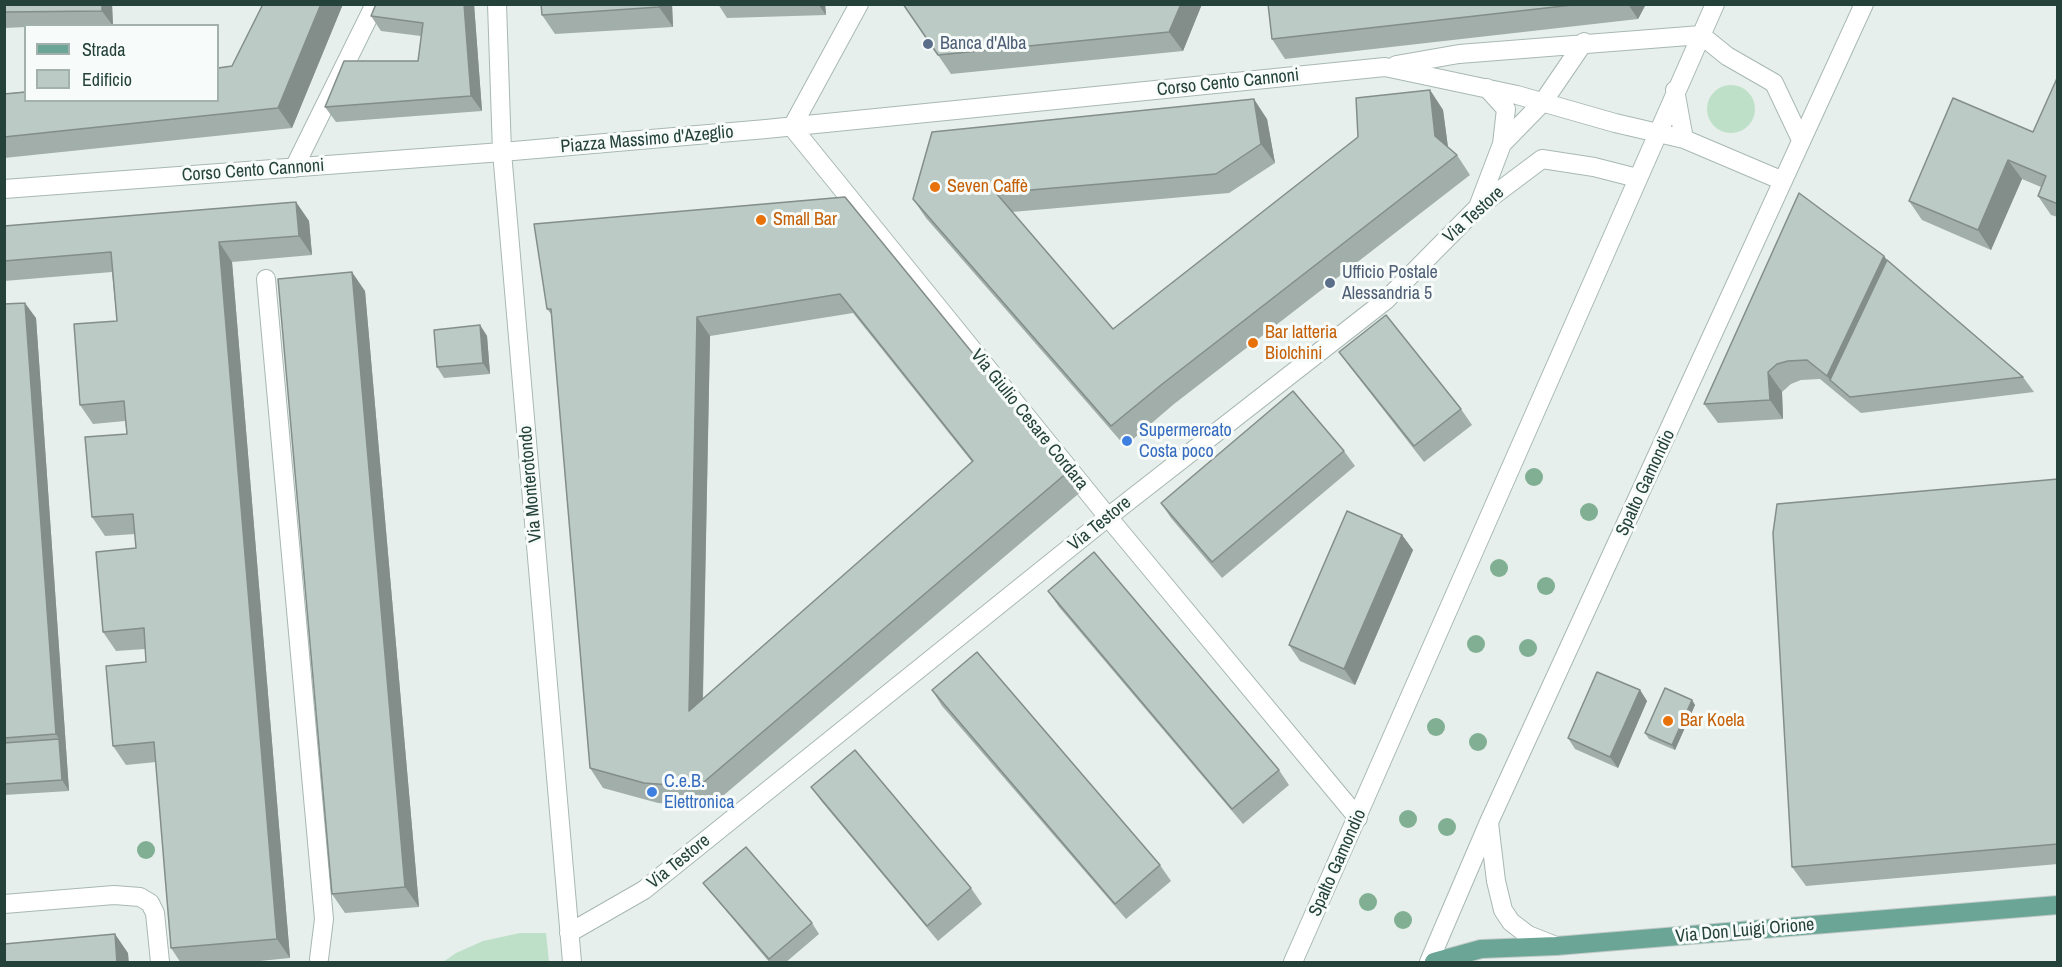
<!DOCTYPE html>
<html>
<head>
<meta charset="utf-8">
<style>
	body { margin:0 }
	#map { position:relative; width:2062px; height:967px; overflow:hidden; background:#e6efeb; font-family:"Archivo Narrow",sans-serif }
	canvas { display:block }
	.frame { position:absolute; inset:0; border:6px solid #24423a; pointer-events:none }
	.legend { position:absolute; left:24px; top:24px; width:195px; height:78px; box-sizing:border-box; background:#f7fbf9; border:2px solid #a3b1ad; margin:0; padding:8px 10px; list-style:none; font-size:18px; color:#24423a }
	.legend li { display:flex; align-items:center; gap:12px; height:30px }
	.legend b { width:30px; border:2px solid #a3b1ad }
</style>
</head>
<body>
<div id="map">
<canvas width="2062" height="967"></canvas>
<div class="frame"></div>
<ul class="legend">
<li><b style="height:8px;background:#6aa596"></b>Strada</li>
<li><b style="height:16px;background:#bbcac4"></b>Edificio</li>
</ul>
</div>
<script>
const c = document.querySelector('canvas').getContext('2d');
c.lineJoin = 'round';
function fillPath(path, color) {
  c.fillStyle = color;
  c.fill(path, 'evenodd');
}
function shape(rows) {
  const path = new Path2D();
  for (const r of rows) {
    if (r.length === 3) {
      path.moveTo(r[0] + r[2], r[1]);
      path.arc(r[0], r[1], r[2], 0, 2 * Math.PI);
      continue;
    }
    path.moveTo(r[0], r[1]);
    for (let i = 2; i < r.length; i += 2) path.lineTo(r[i], r[i + 1]);
  }
  return path;
}
function strokePath(path, color, width, dash) {
  c.strokeStyle = color;
  c.lineWidth = width;
  c.lineCap = dash ? 'butt' : 'round';
  c.setLineDash(dash || []);
  c.stroke(path);
}
function drawText(font, color, halo, rows, align = 'center') {
  c.font = font + ' "Archivo Narrow",sans-serif';
  c.lineWidth = 6;
  c.setLineDash([]);
  c.textBaseline = 'middle';
  c.strokeStyle = halo;
  c.fillStyle = color;
  for (const [text, x, y, turn = 0] of rows) {
    c.save();
    c.translate(x, y);
    c.rotate((+turn || 0) * Math.PI / 180);
    c.textAlign = isNaN(turn) ? turn : align;
    if (halo) c.strokeText(text, 0, 0);
    c.fillText(text, 0, 0);
    c.restore();
  }
}
fillPath(shape([
	[1731,109,24],
	[520,933,546,933,549,962,443,962,456,953,483,941]
]), '#bfe0c8');
const minor = shape([
	[497,4,502,152,572,962],
	[1396,65,1459,54,1701,35,1727,56,1774,83,1801,140],
	[1675,90,1684,139,1783,181],
	[792,127,1108,517,1358,818],
	[792,127,859,4],
	[1502,144,1543,102,1584,42],
	[294,168,375,4],
	[4,189,502,152,766,129,1385,67,1517,95,1615,123,1684,139],
	[1478,207,1502,144,1506,109,1487,88],
	[266,279,324,919,319,959],
	[1489,823,1496,881,1503,910,1511,922,1528,935,1556,946],
	[4,904,114,895,140,897,150,903,155,913,160,962],
	[569,933,644,890,1108,517,1386,300,1478,207,1542,159,1594,167,1637,178],
	[1293,962,1715,4],
	[1429,962,1489,822,1864,4]
]);
const major = shape([
	[1434,962,1481,949,1556,946,2058,905]
]);
strokePath(minor, '#a8b8b2', 20);
strokePath(major, '#c2cac8', 20);
strokePath(minor, '#fff', 18);
strokePath(major, '#6aa596', 18);
c.fillStyle = '#80af93';
for (const [x, y] of [
	[1534,477],
	[1589,512],
	[1499,568],
	[1546,586],
	[1476,644],
	[1528,648],
	[1436,727],
	[1478,742],
	[1408,819],
	[1447,827],
	[146,850],
	[1368,902],
	[1403,920]
]) {
  c.beginPath();
  c.arc(x, y, 9, 0, 2 * Math.PI);
  c.fill();
}
fillPath(shape([
	[4,4,112,4,113,26,26,26,26,27,4,28],
	[263,4,343,4,292,128,4,158,4,94,232,66],
	[474,4,482,111,336,122,325,107,418,61,421,36,381,31,371,16],
	[541,4,672,4,673,27,555,34,542,15],
	[718,4,825,4,826,15,727,18],
	[903,4,1202,4,1183,51,951,74],
	[1268,4,1646,4,1638,19,1285,59,1272,39],
	[2058,76,2058,217,2051,215,2038,196,2041,187,2022,179,1991,250,1922,220,1909,201,2033,132],
	[1430,90,1443,110,1448,147,1457,155,1470,175,1174,404,1125,446,926,218,913,199,1267,119,1275,163,1229,193,1012,212,1113,329],
	[845,197,1069,471,1083,490,711,806,658,803,603,788,590,768,552,315,547,309],
	[853,313,972,462,703,699,710,336],
	[296,202,309,221,312,255,232,262,290,958,240,963,181,963,171,948,156,762,126,765,113,746,146,662,145,649,116,651,103,632,136,548,135,534,105,536,92,517,127,434,125,421,93,424,80,405,117,321,112,272,4,281,4,226],
	[1884,256,1887,260,2023,377,2034,392,1861,413,1820,379,1801,380,1791,384,1782,392,1783,419,1718,423,1704,404],
	[365,291,419,907,345,913,332,894],
	[4,304,36,318,69,791,4,795],
	[480,325,487,336,490,374,444,378,437,367],
	[1339,352,1461,409,1472,425,1424,462,1350,367],
	[1344,451,1355,466,1222,578,1171,518,1161,503],
	[2058,479,2058,864,1806,886,1792,867],
	[1402,535,1413,550,1355,685,1300,661,1289,645],
	[1048,591,1279,770,1289,785,1243,824,1059,607],
	[932,690,1160,865,1171,881,1126,919,942,706],
	[1640,690,1647,701,1618,768,1575,749,1568,738],
	[1692,700,1695,705,1675,750,1649,739,1645,733],
	[811,787,971,888,982,904,938,941,822,802],
	[703,883,812,923,819,934,785,963,770,963,711,893]
]), '#a1aea9');
fillPath(shape([
	[102,4,112,4,113,26,102,11],
	[321,4,343,4,292,128,278,108],
	[464,4,474,4,482,111,471,96],
	[659,4,672,4,673,27,659,7],
	[818,4,825,4,826,15],
	[1181,4,1202,4,1183,51,1169,32],
	[1628,4,1646,4,1638,19],
	[1430,90,1443,110,1449,155,1435,136],
	[1254,99,1267,119,1275,163,1261,144],
	[2008,160,2022,179,1991,250,1978,230],
	[296,202,309,221,312,255,299,236],
	[219,242,232,262,290,958,277,939],
	[1884,256,1897,275,1830,380,1827,376],
	[352,272,365,291,419,907,405,887],
	[25,303,36,318,69,791,62,780,59,739,56,734],
	[697,317,710,336,702,730,689,711],
	[480,325,487,336,490,374,483,363],
	[1768,372,1782,392,1783,419,1770,400],
	[1402,535,1413,550,1355,685,1344,669],
	[1640,690,1647,701,1618,768,1610,757],
	[1692,700,1695,705,1675,750,1672,745],
	[115,934,128,953,129,963,117,963]
]), '#838d89');
const building = shape([
	[4,4,102,4,102,11,4,12,4,4],
	[263,4,321,4,278,108,4,137,4,94,26,92,26,100,218,100,218,68,232,66,263,4],
	[376,4,464,4,471,96,325,107,344,61,418,61,423,23,371,16,376,4],
	[541,4,659,4,659,7,542,15,541,4],
	[903,4,1181,4,1169,32,938,55,903,4],
	[1268,4,1581,4,1272,39,1268,4],
	[2058,76,2058,204,2038,196,2046,176,2008,160,1978,230,1909,201,1953,98,2033,132,2058,76],
	[1430,90,1435,136,1457,155,1161,385,1111,426,913,199,932,132,1254,99,1261,144,1216,174,996,193,1113,329,1358,137,1356,98,1430,90],
	[1799,193,1884,256,1827,376,1807,360,1788,361,1777,364,1768,372,1770,400,1704,404,1799,193],
	[845,197,1069,471,698,787,644,783,590,768,551,309,547,309,534,224,845,197],
	[840,294,973,461,689,711,697,317,840,294],
	[296,202,299,236,219,242,277,939,171,948,154,742,113,746,106,666,146,662,144,628,103,632,96,552,136,548,133,514,92,517,85,437,127,434,124,401,80,405,74,324,117,321,111,252,4,261,4,226,296,202],
	[1887,260,2023,377,1850,397,1830,380,1887,260],
	[352,272,405,887,332,894,278,279,352,272],
	[25,303,56,734,4,738,4,304,25,303],
	[1386,315,1461,409,1414,446,1339,352,1386,315],
	[480,325,483,363,437,367,434,330,480,325],
	[1293,391,1344,451,1212,562,1161,503,1293,391],
	[2058,479,2058,844,1792,867,1773,533,1777,504,2058,479],
	[1347,511,1402,535,1344,669,1289,645,1347,511],
	[1094,552,1279,770,1232,809,1048,591,1094,552],
	[977,652,1160,865,1115,904,932,690,977,652],
	[1597,672,1640,690,1610,757,1568,738,1597,672],
	[1665,688,1692,700,1672,745,1645,733,1665,688],
	[59,739,62,780,4,784,4,743,59,739],
	[855,750,971,888,927,926,811,787,855,750],
	[746,847,812,923,769,959,703,883,746,847],
	[115,934,117,963,4,963,4,944,115,934]
]);
fillPath(building, '#bbcac4');
strokePath(building, '#838d89', 1.5);
for (const [x, y, r, color] of [
	[928,44,6,"#5c6f8a"],
	[935,187,6,"#e8710a"],
	[761,220,6,"#e8710a"],
	[1330,283,6,"#5c6f8a"],
	[1253,343,6,"#e8710a"],
	[1127,441,6,"#3f7fe0"],
	[1668,721,6,"#e8710a"],
	[652,792,6,"#3f7fe0"]
]) {
  const dot = new Path2D();
  dot.arc(x, y, r, 0, 2 * Math.PI);
  c.fillStyle = color;
  c.fill(dot);
  strokePath(dot, '#f7fbf9', 2);
}
drawText('18px', '#4e5e75', '#f7fbf9', [
	["Banca d'Alba",940,44],
	["Ufficio Postale",1342,273],
	["Alessandria 5",1342,294]
], 'left');
drawText('18px', '#24423a', '#f7fbf9', [
	["Corso Cento Cannoni",1228,83,-6],
	["Piazza Massimo d'Azeglio",647,140,-5],
	["Corso Cento Cannoni",253,171,-4],
	["Via Testore",1474,215,-42],
	["Via Giulio Cesare Cordara",1029,420,51],
	["Spalto Gamondio",1646,483,-65],
	["Via Monterotondo",531,484,-95],
	["Via Testore",1100,524,-39],
	["Via Testore",679,862,-39],
	["Spalto Gamondio",1338,863,-66],
	["Via Don Luigi Orione",1745,931,-5]
]);
drawText('18px', '#c56008', '#f7fbf9', [
	["Seven Caffè",947,187],
	["Small Bar",773,220],
	["Bar latteria",1265,333],
	["Biolchini",1265,354],
	["Bar Koela",1680,721]
], 'left');
drawText('18px', '#366cbe', '#f7fbf9', [
	["Supermercato",1139,431],
	["Costa poco",1139,452],
	["C.e.B.",664,782],
	["Elettronica",664,803]
], 'left');
</script>
</body>
</html>
